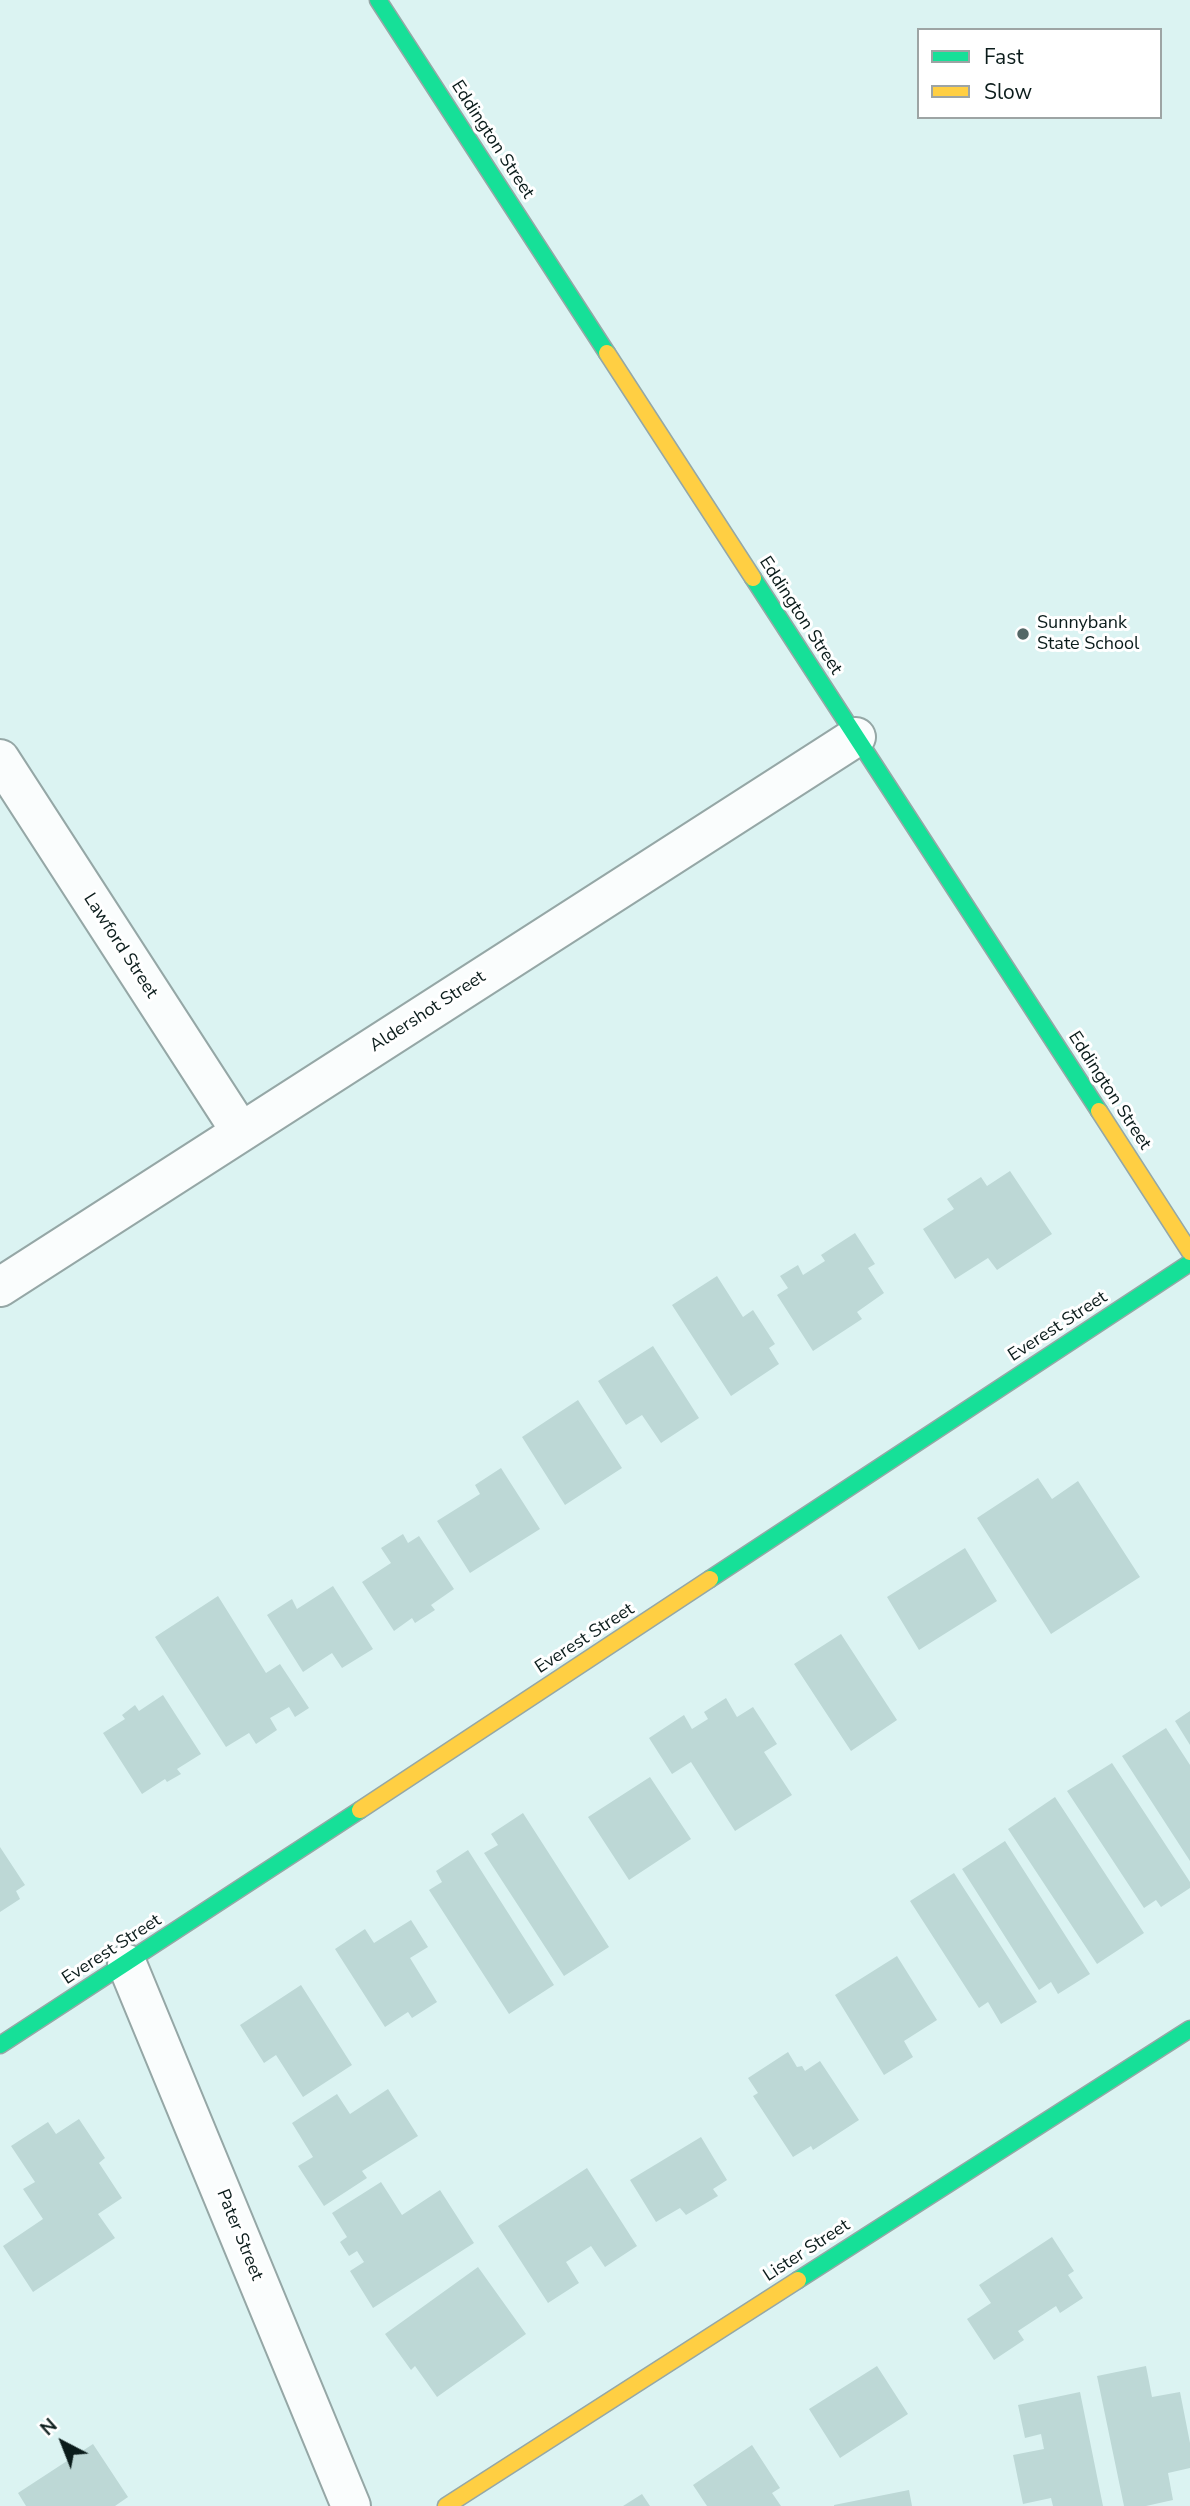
<!DOCTYPE html>
<html>
<head>
<meta charset="utf-8">
<style>
	body { margin:0 }
	#map { position:relative; width:1190px; height:2506px; overflow:hidden; background:#dbf3f2; font-family:"Nunito Sans",sans-serif }
	canvas { display:block }
	.legend { position:absolute; left:917px; top:28px; width:245px; height:91px; box-sizing:border-box; background:#fff; border:2px solid #9da4a4; margin:0; padding:9px 12px; list-style:none; font-size:21px; color:#0b1c1b }
	.legend li { display:flex; align-items:center; gap:14px; height:35px }
	.legend b { width:35px; border:2px solid #9da4a4 }
	.north { position:absolute; left:28px; top:2408px; width:70px; height:70px; -webkit-text-stroke:5px #fff; paint-order:stroke; rotate:318deg; font-size:19px; font-weight:700; line-height:28px; text-align:center; color:#0b1c1b }
	.north::after { content:''; display:block; margin:auto; width:24px; height:32px; background:#0b1c1b; clip-path:polygon(50% 0,100% 100%,50% 72%,0 100%) }
</style>
</head>
<body>
<div id="map">
<canvas width="1190" height="2506"></canvas>
<ul class="legend">
<li><b style="height:9px;background:#16e098"></b>Fast</li>
<li><b style="height:9px;background:#ffcf43"></b>Slow</li>
</ul>
<div class="north">N</div>
</div>
<script>
const c = document.querySelector('canvas').getContext('2d');
c.lineJoin = 'round';
function fillPath(path, color) {
  c.fillStyle = color;
  c.fill(path, 'evenodd');
}
function shape(rows) {
  const path = new Path2D();
  for (const r of rows) {
    path.moveTo(r[0], r[1]);
    for (let i = 2; i < r.length; i += 2) path.lineTo(r[i], r[i + 1]);
  }
  return path;
}
function strokePath(path, color, width, dash) {
  c.strokeStyle = color;
  c.lineWidth = width;
  c.lineCap = dash ? 'butt' : 'round';
  c.setLineDash(dash || []);
  c.stroke(path);
}
function drawText(font, color, halo, rows, align = 'center') {
  c.font = font + ' "Nunito Sans",sans-serif';
  c.lineWidth = 6;
  c.setLineDash([]);
  c.textBaseline = 'middle';
  c.strokeStyle = halo;
  c.fillStyle = color;
  for (const [text, x, y, turn = 0] of rows) {
    c.save();
    c.translate(x, y);
    c.rotate((+turn || 0) * Math.PI / 180);
    c.textAlign = isNaN(turn) ? turn : align;
    if (halo) c.strokeText(text, 0, 0);
    c.fillText(text, 0, 0);
    c.restore();
  }
}
fillPath(shape([
	[1010,1171,1052,1234,997,1270,988,1258,955,1279,923,1229,954,1209,947,1199,981,1177,987,1186],
	[855,1233,875,1264,868,1268,884,1293,857,1312,862,1319,813,1351,777,1295,788,1288,780,1276,798,1265,803,1275,825,1261,821,1255],
	[717,1276,743,1317,753,1310,775,1344,769,1348,779,1364,731,1396,672,1305],
	[653,1346,699,1418,661,1443,642,1415,626,1425,598,1381],
	[578,1400,622,1468,565,1505,522,1437],
	[501,1468,540,1529,470,1573,437,1521,480,1494,475,1485],
	[1038,1478,1052,1499,1078,1481,1140,1577,1051,1634,977,1518],
	[403,1534,408,1543,419,1536,454,1589,431,1605,435,1610,415,1623,412,1618,394,1631,362,1582,391,1563,381,1548],
	[965,1548,997,1601,919,1650,887,1597],
	[333,1586,373,1649,342,1668,332,1653,303,1672,267,1615,292,1599,297,1609],
	[218,1596,266,1673,280,1664,309,1708,295,1717,289,1707,270,1718,277,1730,256,1744,249,1733,226,1747,155,1637],
	[841,1634,897,1720,851,1751,794,1664],
	[163,1695,201,1754,177,1769,181,1774,167,1782,165,1779,142,1794,103,1733,125,1719,122,1715,135,1705,139,1711],
	[726,1698,737,1717,753,1707,777,1744,764,1752,792,1795,735,1831,691,1762,672,1774,649,1738,684,1715,692,1729,708,1719,704,1712],
	[1190,1711,1190,1745,1175,1721],
	[1166,1728,1190,1765,1190,1861,1122,1756],
	[1112,1763,1190,1882,1190,1888,1161,1907,1156,1900,1144,1908,1067,1791],
	[650,1777,691,1839,629,1880,588,1817],
	[1055,1797,1144,1933,1097,1964,1008,1829],
	[523,1813,609,1947,564,1976,484,1853,498,1845,491,1834],
	[1005,1841,1090,1974,1058,1994,1051,1982,1039,1990,962,1869],
	[0,1847,25,1885,16,1891,20,1899,0,1912],
	[468,1850,554,1985,509,2014,429,1890,442,1882,436,1871],
	[954,1873,1037,2002,1001,2024,988,2002,979,2008,910,1901],
	[411,1920,428,1947,410,1958,437,2002,412,2018,408,2012,385,2027,335,1949,365,1929,374,1943],
	[897,1956,937,2020,904,2041,913,2057,884,2075,835,1995],
	[301,1985,352,2065,303,2097,276,2055,264,2063,240,2025],
	[788,2052,797,2067,802,2066,805,2071,820,2061,859,2120,813,2150,811,2146,793,2157,753,2096,758,2093,748,2078],
	[388,2089,418,2136,362,2171,367,2178,324,2206,298,2166,313,2157,292,2123,337,2094,350,2114],
	[79,2119,105,2158,99,2163,122,2198,98,2214,115,2238,33,2292,3,2246,43,2219,23,2189,35,2182,11,2146,48,2122,56,2134],
	[701,2137,727,2180,713,2189,718,2196,686,2215,680,2208,656,2222,630,2180],
	[587,2168,637,2246,605,2267,591,2246,566,2262,579,2283,548,2303,498,2226],
	[381,2182,402,2215,440,2190,474,2243,373,2308,350,2271,364,2262,357,2251,349,2256,340,2242,347,2237,332,2213],
	[1052,2237,1074,2271,1068,2275,1083,2298,1060,2313,1056,2306,1018,2331,1024,2340,994,2360,967,2319,991,2303,979,2285],
	[478,2267,526,2334,437,2397,415,2366,411,2370,385,2334],
	[877,2366,908,2414,840,2458,809,2409],
	[1146,2366,1152,2397,1180,2392,1190,2443,1190,2468,1168,2473,1173,2500,1146,2506,1124,2506,1097,2376],
	[1080,2392,1103,2506,1053,2506,1051,2498,1023,2504,1013,2455,1044,2449,1041,2434,1025,2438,1018,2405],
	[93,2444,128,2497,115,2506,26,2506,18,2493],
	[752,2445,780,2488,772,2493,781,2506,707,2506,693,2485],
	[909,2490,912,2506,834,2506,834,2505],
	[642,2494,650,2506,623,2506]
]), '#bdd8d6');
const street = shape([
	[0,759,241,1132],
	[0,1287,856,737],
	[127,1964,351,2506]
]);
const fast = shape([
	[378,0,607,353],
	[753,578,1099,1111],
	[710,1579,1190,1263],
	[0,2045,360,1810],
	[798,2280,1190,2029]
]);
const slow = shape([
	[607,353,753,578],
	[1099,1111,1190,1252],
	[360,1810,710,1579],
	[446,2506,798,2280]
]);
strokePath(street, '#95a7a6', 42);
strokePath(fast, '#95a7a6', 19);
strokePath(slow, '#95a7a6', 19);
strokePath(street, '#fafdfd', 38);
strokePath(fast, '#16e098', 16);
strokePath(slow, '#ffcf43', 16);
for (const [x, y, r, color] of [
	[1023,634,7,"#546766"]
]) {
  const dot = new Path2D();
  dot.arc(x, y, r, 0, 2 * Math.PI);
  c.fillStyle = color;
  c.fill(dot);
  strokePath(dot, '#fff', 2.5);
}
drawText('18px', '#0b1c1b', '#fff', [
	["Eddington Street",492,140,57],
	["Eddington Street",800,616,57],
	["Lawford Street",120,946,57],
	["Aldershot Street",428,1012,-33],
	["Eddington Street",1109,1091,57],
	["Everest Street",1058,1327,-33],
	["Everest Street",585,1639,-33],
	["Everest Street",112,1950,-33],
	["Pater Street",239,2235,68],
	["Lister Street",807,2251,-33]
]);
drawText('18px', '#0b1c1b', '#fff', [
	["Sunnybank",1037,624],
	["State School",1037,645]
], 'left');
</script>
</body>
</html>
